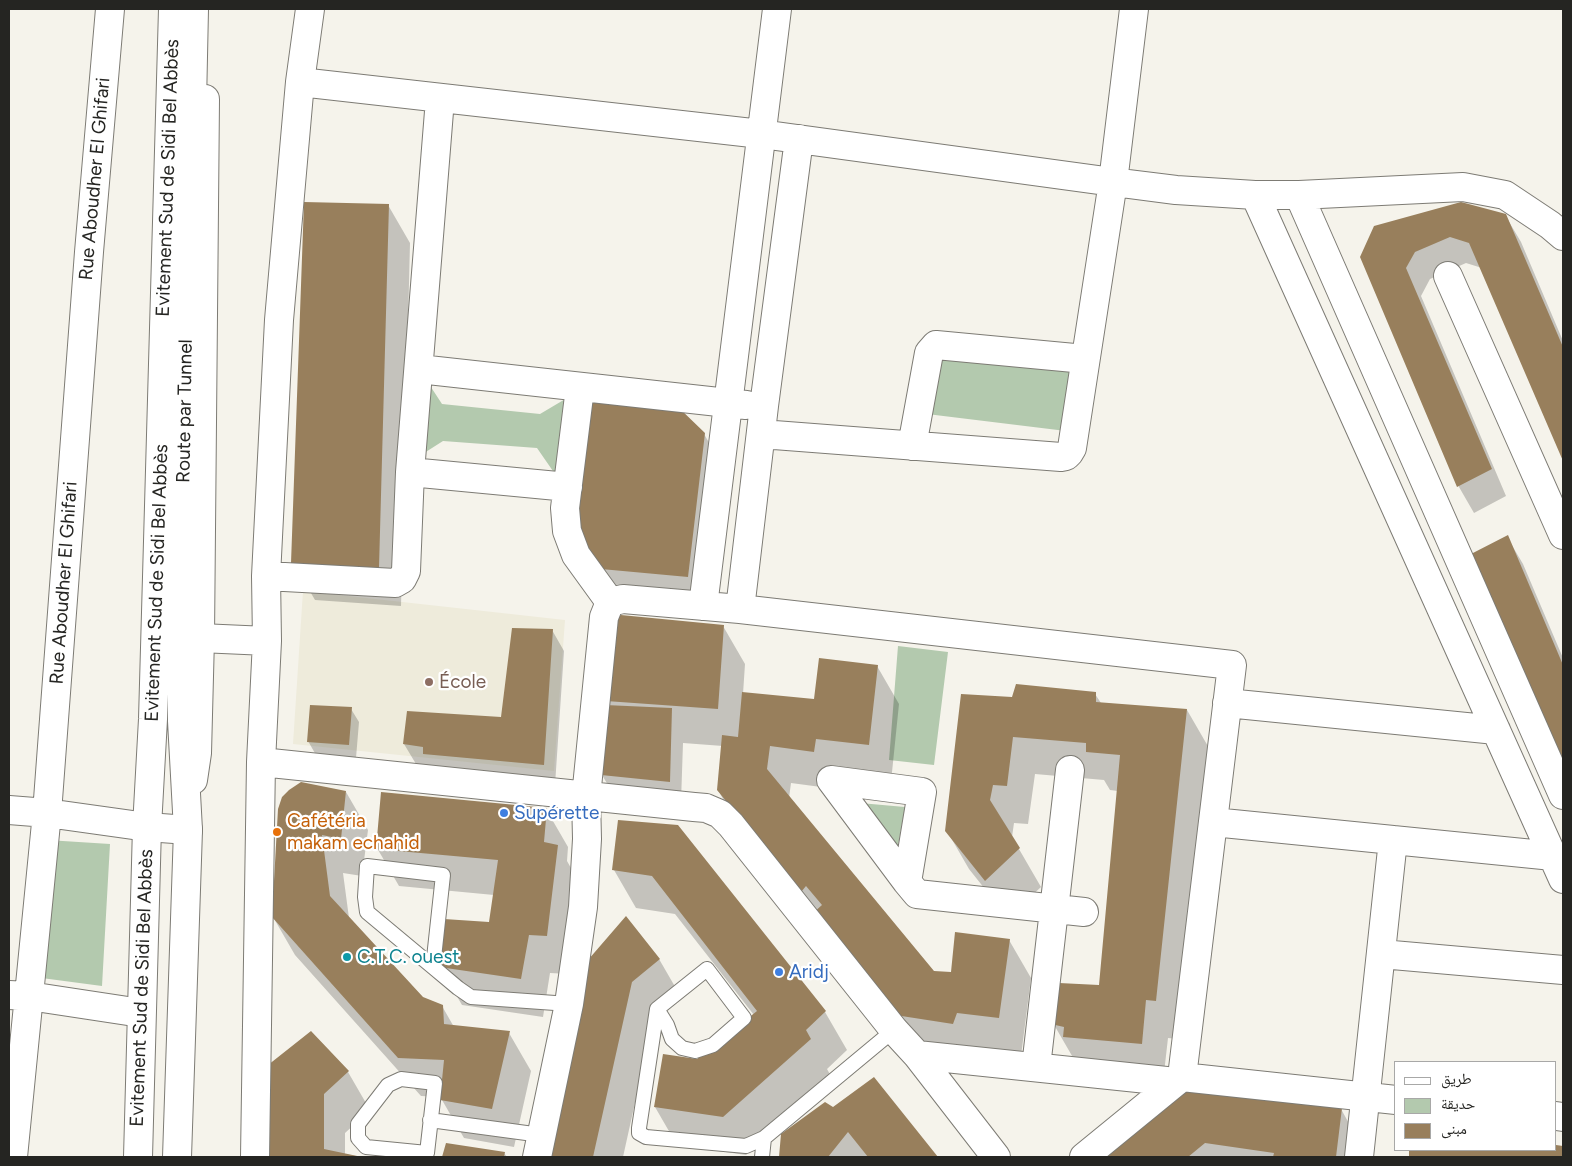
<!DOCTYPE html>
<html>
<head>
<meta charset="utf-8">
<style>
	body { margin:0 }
	#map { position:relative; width:1572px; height:1166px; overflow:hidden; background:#f5f3eb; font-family:Figtree,"Noto Naskh Arabic",sans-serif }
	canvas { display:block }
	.frame { position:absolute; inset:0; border:10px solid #252522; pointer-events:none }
	.legend { position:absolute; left:1394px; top:1061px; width:162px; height:90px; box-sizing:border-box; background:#fff; border:1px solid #a8a8a7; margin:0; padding:6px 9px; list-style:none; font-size:15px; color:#252522 }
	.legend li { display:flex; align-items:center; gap:10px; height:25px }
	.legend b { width:25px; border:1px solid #a8a8a7 }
</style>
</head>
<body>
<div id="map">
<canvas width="1572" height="1166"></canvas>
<div class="frame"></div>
<ul class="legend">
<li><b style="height:6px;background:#fff"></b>طريق</li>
<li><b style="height:14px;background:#b3c9ae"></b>حديقة</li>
<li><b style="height:14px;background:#987f5c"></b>مبنى</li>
</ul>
</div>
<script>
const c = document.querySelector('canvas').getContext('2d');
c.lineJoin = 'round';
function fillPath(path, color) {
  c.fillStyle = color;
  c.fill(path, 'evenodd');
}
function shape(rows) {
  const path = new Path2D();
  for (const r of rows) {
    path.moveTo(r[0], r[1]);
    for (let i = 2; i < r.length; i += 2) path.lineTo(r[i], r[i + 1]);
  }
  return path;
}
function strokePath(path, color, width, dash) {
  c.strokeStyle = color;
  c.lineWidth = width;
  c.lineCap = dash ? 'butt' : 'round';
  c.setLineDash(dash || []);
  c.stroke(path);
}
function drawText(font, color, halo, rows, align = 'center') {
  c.font = font + ' Figtree,sans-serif';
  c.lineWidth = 4.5;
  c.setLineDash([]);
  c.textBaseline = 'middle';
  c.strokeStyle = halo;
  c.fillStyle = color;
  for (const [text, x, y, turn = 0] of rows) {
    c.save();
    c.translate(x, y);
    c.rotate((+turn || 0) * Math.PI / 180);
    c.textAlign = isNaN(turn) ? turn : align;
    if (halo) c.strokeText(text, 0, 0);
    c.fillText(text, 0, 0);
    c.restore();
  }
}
fillPath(shape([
	[303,591,565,620,554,771,293,744]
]), '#eeebdb');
fillPath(shape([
	[939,351,1076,366,1066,431,927,414],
	[427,381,442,404,540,414,567,398,555,474,537,448,443,441,421,455],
	[898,646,948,652,934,765,889,760],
	[860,803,905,807,897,851],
	[47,840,110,844,102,986,34,977]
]), '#b3c9ae');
fillPath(shape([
	[388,205,410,243,401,606,315,600,293,562],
	[1505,215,1521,242,1563,341,1563,458,1482,268,1466,263,1430,279,1421,296,1506,496,1474,513,1459,487,1361,257],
	[704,434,726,472,709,614,625,607,593,568],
	[1507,537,1523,564,1563,658,1563,763],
	[723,626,745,664,743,694,815,700,877,666,899,704,891,782,836,789,791,783,789,798,934,972,952,973,1009,940,1031,978,1021,1056,918,1053,740,829,718,790,723,746,683,743,681,802,614,795,602,775,610,706,607,700],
	[552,630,564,651,555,785,416,764,404,744,502,718],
	[1095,694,1101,703,1187,710,1209,748,1178,1039,1168,1038,1163,1082,1075,1061,1053,1023,1100,986,1118,791,1110,790,1104,780,1035,774,1028,824,1014,823,1012,837,1041,887,1008,918,969,869,947,831,1013,698],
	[351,709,359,722,356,758,316,755,308,741],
	[346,792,368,830,362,876,343,873,349,918,422,998,442,1006,454,1027,509,1033,531,1071,514,1147,464,1138,442,1100,442,1097,421,1096,295,955,273,917],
	[546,809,568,847,567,861,580,884,569,974,550,973,543,1017,462,1005,440,967,490,923,494,895,399,886,377,848],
	[619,822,825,1012,847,1050,827,1069,832,1078,746,1155,677,1145,655,1107,697,1060,754,1015,675,914,636,908,614,870],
	[659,959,681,997,653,1021,623,1157,548,1157,589,960],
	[311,1033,348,1072,370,1110,345,1133,345,1154,361,1157,262,1157],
	[874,1079,936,1157,780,1157,782,1135,833,1109],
	[1341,1109,1356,1136,1354,1157,1102,1157],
	[447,1145,504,1153,507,1157,443,1157],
	[1556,1147,1563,1147,1563,1157,1410,1157,1411,1150,1556,1150]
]), '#0003');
fillPath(shape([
	[304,202,389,204,379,568,291,563],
	[1461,202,1506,214,1563,347,1563,461,1469,243,1450,237,1415,252,1406,268,1492,469,1457,487,1360,257,1374,226],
	[586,402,677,406,705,433,688,577,601,569,570,530],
	[1508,535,1563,665,1563,766,1471,554],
	[621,615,724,625,718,709,606,701,611,619],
	[512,628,553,629,544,765,423,754,423,747,403,744,407,711,501,717],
	[819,658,878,665,869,745,816,739,814,752,770,746,767,769,934,971,951,972,955,932,1010,939,999,1018,957,1013,953,1024,895,1015,812,914,822,905,806,886,801,892,717,790,722,735,738,737,742,692,814,699],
	[1016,684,1096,692,1096,702,1187,709,1156,1001,1146,1000,1142,1044,1063,1037,1064,1027,1051,1024,1059,983,1099,985,1120,755,1086,752,1086,743,1013,737,1007,786,993,785,990,800,1020,848,985,881,945,831,961,694,1012,697],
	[310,705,352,707,349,745,307,742],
	[605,705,672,708,670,782,601,775],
	[301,782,346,791,341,839,322,835,330,896,423,997,443,1005,444,1024,510,1031,492,1109,440,1100,444,1060,398,1058,272,917,278,809,282,797,289,790],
	[381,792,547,808,544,842,558,845,547,936,529,935,521,979,439,967,444,919,489,922,498,860,376,849],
	[618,820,678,825,826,1011,806,1030,811,1039,723,1117,654,1107,663,1054,697,1059,757,1011,652,876,612,870],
	[626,916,660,959,632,982,593,1157,547,1157,588,960],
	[311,1031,349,1071,324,1094,324,1149,362,1157,261,1157,263,1069],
	[874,1077,938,1157,868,1157,848,1132,828,1157,779,1157,781,1134,825,1102,833,1107],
	[1186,1085,1342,1108,1336,1157,1273,1157,1274,1153,1205,1143,1188,1157,1100,1157],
	[446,1143,505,1152,504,1157,442,1157],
	[1556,1145,1563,1146,1563,1157,1409,1157,1409,1150,1556,1150]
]), '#987f5c');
const service = shape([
	[433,967,443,875,367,866,365,897,367,912,433,967,458,988,471,997,569,1004],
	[707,969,744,1018,713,1045,695,1051,682,1048,672,1039,667,1025,657,1009,707,969],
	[657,1009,639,1128,639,1133,646,1137,746,1146,764,1138,894,1030],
	[401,1079,435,1083,427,1153,366,1147,358,1138,358,1124,388,1085,401,1079],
	[430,1120,541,1135],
	[762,1157,764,1138]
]);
const minor = shape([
	[300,82,761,134,1113,182,1176,190,1255,195,1299,195,1463,187,1505,195,1550,225,1563,236],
	[1255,195,1563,879],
	[1299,195,1563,795],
	[1448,276,1563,535],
	[419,369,746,405],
	[580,388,565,508,567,531,576,555,610,602],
	[761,434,1061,457,1066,456,1069,453,1072,448,1113,182,1134,9],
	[912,446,929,353,936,345,1085,359],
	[410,472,568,487],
	[266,576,395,583,402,579,406,571,410,472,440,99],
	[703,606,777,9],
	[740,609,764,406,799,139],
	[200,638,267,641],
	[1227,703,1496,730],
	[261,762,694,807,706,808,720,814,731,825,894,1030,917,1055,996,1157],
	[9,810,47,813,147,827,188,830],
	[1213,822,1553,856],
	[907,882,922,792,831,780,907,882,917,894,1084,912],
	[1381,954,1563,970],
	[9,995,29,996,141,1013],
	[917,1055,1176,1082],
	[1036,1067,1070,770],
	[1182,1077,1396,1100],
	[1556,1116,1563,1117],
	[13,1157,47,813,89,252,110,9],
	[255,1157,261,762,267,641,266,576,279,320,300,82,310,9],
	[537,1157,569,1004,583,907,587,839,586,797,604,617,610,602,623,599,740,609,1232,665,1182,1077,1084,1157],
	[1359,1157,1393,840]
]);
const secondary = shape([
	[193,780,197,753,200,638,205,99]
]);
const trunk = shape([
	[138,1157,147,827,153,719,173,9],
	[177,1157,188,830,182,721,181,626,194,9]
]);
strokePath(service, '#7d7b74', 16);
strokePath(minor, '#7d7b74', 30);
strokePath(secondary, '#7d7b74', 30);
strokePath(trunk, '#7d7b74', 30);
strokePath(service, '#fff', 14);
strokePath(minor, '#fff', 28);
strokePath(secondary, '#fff', 28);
strokePath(trunk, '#fff', 28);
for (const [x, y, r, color] of [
	[429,682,5,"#8d6e63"],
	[504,813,5,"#3f7fe0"],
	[277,832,5,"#e8710a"],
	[347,957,5,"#0f9aa8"],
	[779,972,5,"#3f7fe0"]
]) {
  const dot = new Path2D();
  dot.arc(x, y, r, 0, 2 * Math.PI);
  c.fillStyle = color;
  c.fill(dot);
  strokePath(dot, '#fff', 2);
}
drawText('19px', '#252522', '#fff', [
	["Evitement Sud de Sidi Bel Abbès",168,178,-88],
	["Rue Aboudher El Ghifari",95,179,-85],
	["Route par Tunnel",185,411,-89],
	["Rue Aboudher El Ghifari",64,583,-86],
	["Evitement Sud de Sidi Bel Abbès",157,583,-88],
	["Evitement Sud de Sidi Bel Abbès",142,988,-88]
]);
drawText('19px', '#785e54', '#fff', [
	["École",439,682]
], 'left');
drawText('19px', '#366cbe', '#fff', [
	["Supérette",514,813],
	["Aridj",789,972]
], 'left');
drawText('19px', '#c56008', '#fff', [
	["Cafétéria",287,821],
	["makam echahid",287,843]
], 'left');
drawText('19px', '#0d838f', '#fff', [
	["C.T.C. ouest",357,957]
], 'left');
</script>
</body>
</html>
